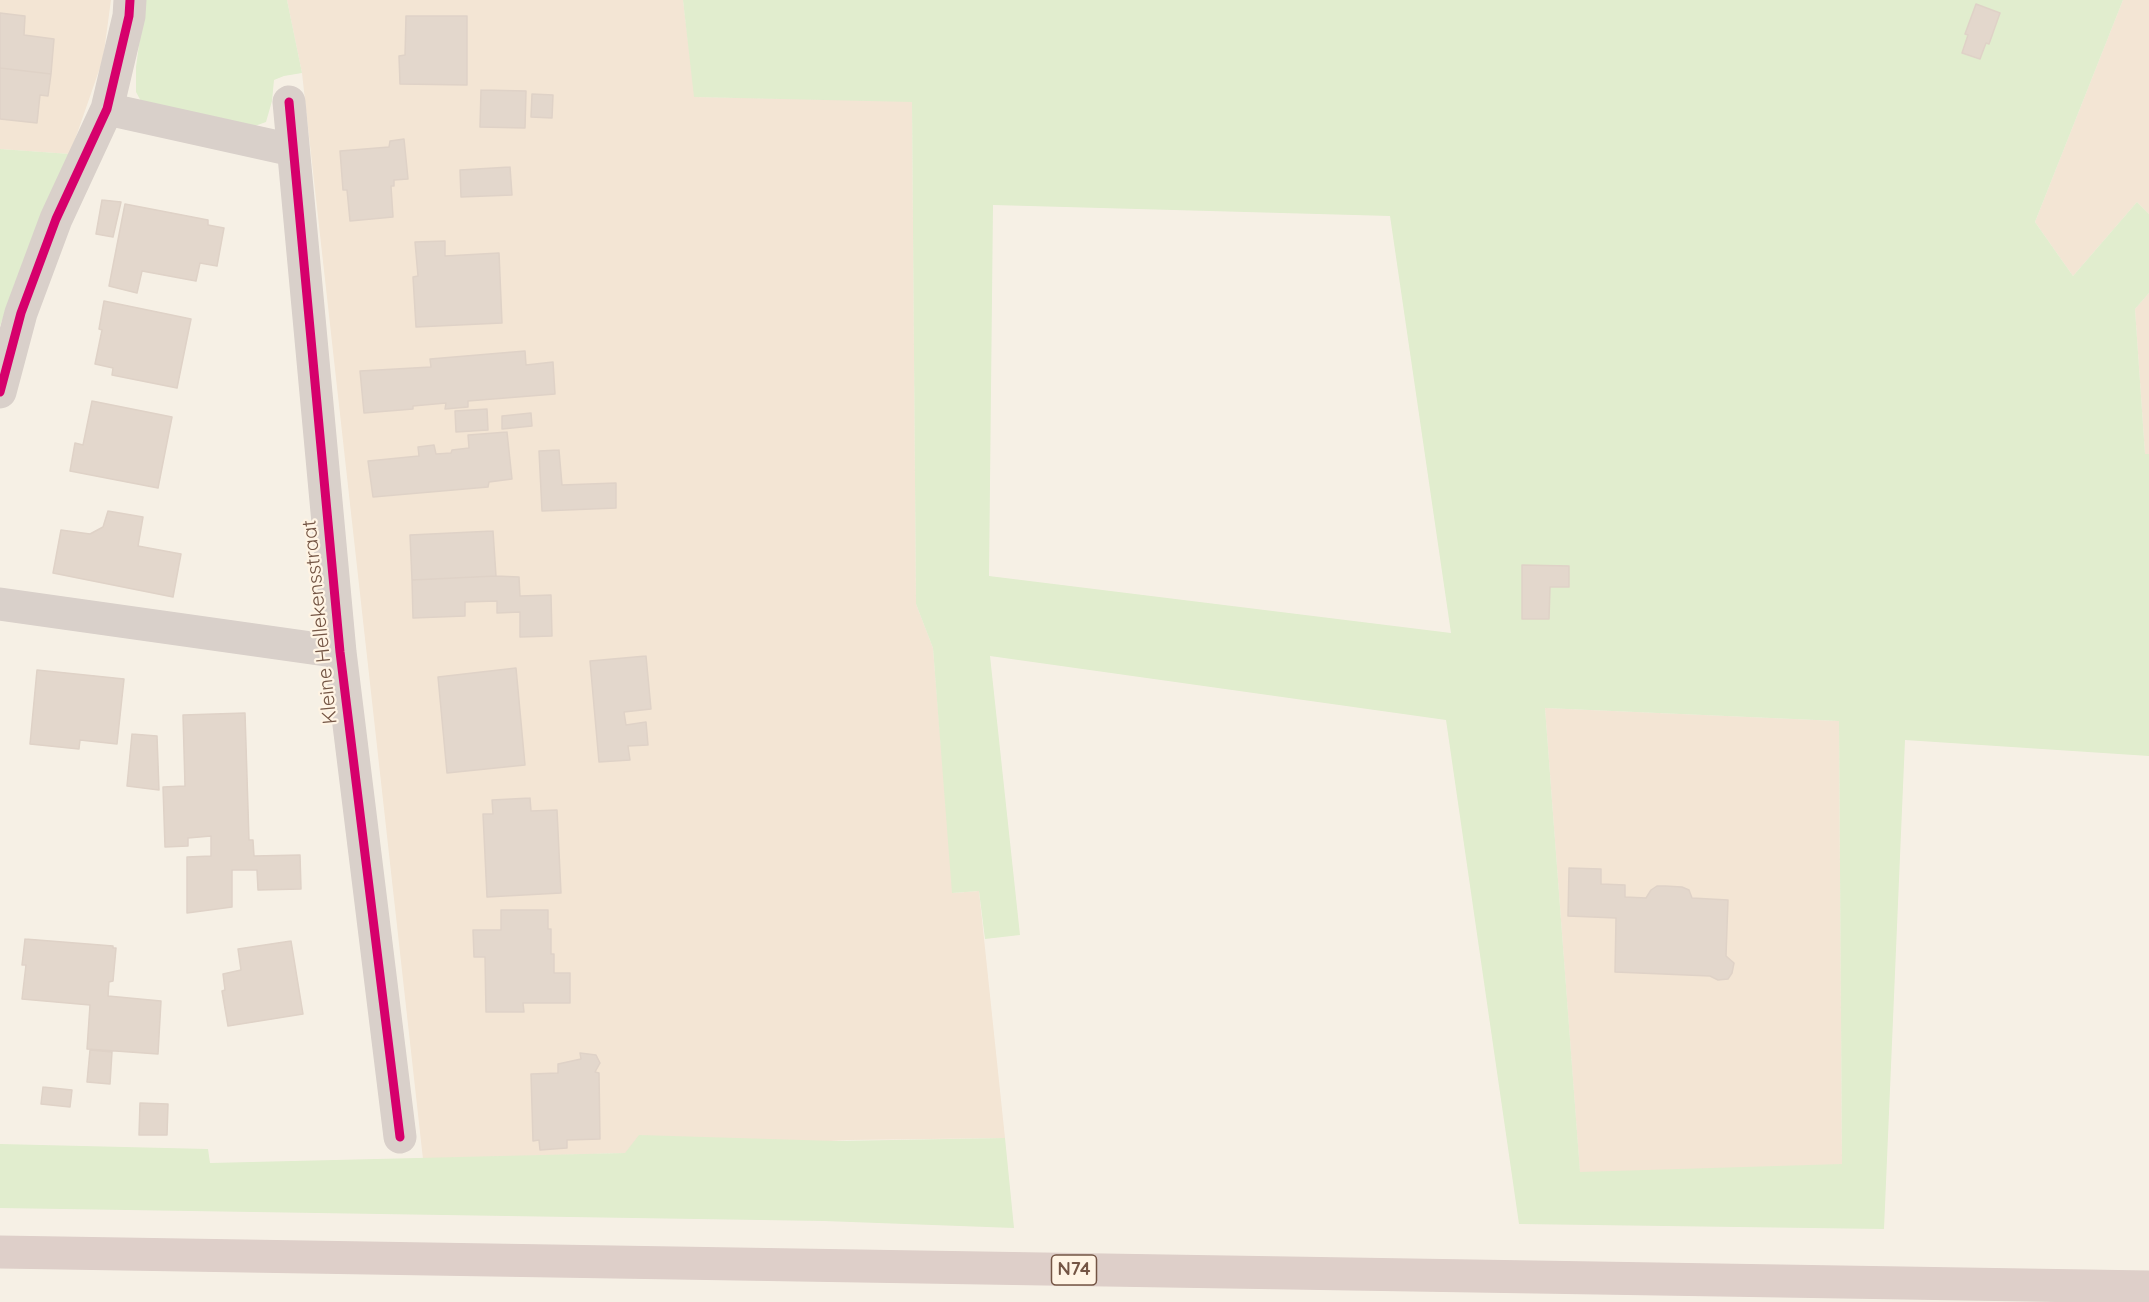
<!DOCTYPE html>
<html>
<head>
<meta charset="utf-8">
<style>
	body { margin:0 }
	canvas { display:block; background:#f6f0e5 }
</style>
</head>
<body>
<canvas width="2149" height="1302"></canvas>
<script>
const c = document.querySelector('canvas').getContext('2d');
c.lineJoin = 'round';
function fillPath(path, color) {
  c.fillStyle = color;
  c.fill(path, 'evenodd');
}
function shape(rows) {
  const path = new Path2D();
  for (const r of rows) {
    path.moveTo(r[0], r[1]);
    for (let i = 2; i < r.length; i += 2) path.lineTo(r[i], r[i + 1]);
  }
  return path;
}
function strokePath(path, color, width, dash) {
  c.strokeStyle = color;
  c.lineWidth = width;
  c.lineCap = dash ? 'butt' : 'round';
  c.setLineDash(dash || []);
  c.stroke(path);
}
function drawText(font, color, halo, rows, align = 'center') {
  c.font = font + ' Quicksand,sans-serif';
  c.lineWidth = 4.5;
  c.setLineDash([]);
  c.textBaseline = 'middle';
  c.strokeStyle = halo;
  c.fillStyle = color;
  for (const [text, x, y, turn = 0] of rows) {
    c.save();
    c.translate(x, y);
    c.rotate((+turn || 0) * Math.PI / 180);
    c.textAlign = isNaN(turn) ? turn : align;
    if (halo) c.strokeText(text, 0, 0);
    c.fillText(text, 0, 0);
    c.restore();
  }
}
fillPath(shape([
	[0,0,111,0,103,59,70,154,0,149],
	[287,0,683,0,695,97,912,101,916,604,933,648,953,893,979,891,1005,1138,848,1140,625,1153,423,1159,302,73],
	[2123,0,2149,0,2149,214,2137,202,2073,276,2035,222],
	[2149,293,2149,454,2145,454,2135,309],
	[1545,708,1839,721,1842,1165,1580,1173]
]), '#f3e5d4');
fillPath(shape([
	[145,0,287,0,302,73,284,76,274,80,272,101,266,122,252,127,142,103,136,92,136,67],
	[683,0,2123,0,2035,222,2073,276,2137,202,2149,214,2149,293,2135,309,2145,454,2149,454,2149,756,1905,740,1884,1229,1519,1224,1446,720,990,656,1020,935,985,939,979,891,952,893,933,648,916,604,912,102,694,97],
	[993,205,1390,216,1451,633,989,576],
	[1545,708,1839,721,1842,1164,1580,1172],
	[0,149,70,154,15,283,0,326],
	[639,1135,836,1141,1005,1138,1014,1228,824,1221,0,1208,0,1144,208,1149,210,1163,625,1153]
]), '#e1edce');
const building = shape([
	[1976,4,2000,13,1989,44,1986,43,1980,59,1962,53,1968,35,1965,34,1976,4],
	[0,13,25,16,24,35,54,39,51,74,0,68,0,13],
	[406,16,467,16,467,85,400,84,399,56,405,55,406,16],
	[0,68,51,74,48,96,40,95,37,123,0,119,0,68],
	[481,90,526,91,525,128,480,127,481,90],
	[532,94,553,95,552,118,531,117,532,94],
	[404,139,408,179,394,180,394,186,391,186,393,217,350,221,347,190,343,190,340,151,389,147,390,141,404,139],
	[510,167,512,195,461,197,460,170,510,167],
	[102,200,121,202,113,237,96,234,102,200],
	[125,204,208,220,208,225,224,228,217,266,200,263,196,281,142,271,137,293,109,286,125,204],
	[445,241,445,256,499,253,502,323,416,327,413,277,418,276,415,242,445,241],
	[104,301,191,319,177,388,112,375,113,368,95,364,102,330,99,329,104,301],
	[525,351,526,365,553,362,555,394,468,401,468,407,445,409,446,403,413,406,413,409,364,413,360,371,431,367,430,359,525,351],
	[92,401,172,417,158,488,70,471,75,443,83,445,92,401],
	[487,409,488,430,456,432,455,411,487,409],
	[531,413,532,426,502,429,502,416,531,413],
	[507,432,512,479,489,482,488,487,373,497,368,461,419,456,418,447,434,445,436,454,451,453,452,450,469,448,468,435,507,432],
	[559,450,562,485,616,483,616,508,542,511,539,451,559,450],
	[108,511,143,517,138,546,181,554,173,597,53,573,61,530,90,534,103,527,108,511],
	[493,531,496,576,412,580,410,535,493,531],
	[1522,565,1569,566,1569,587,1550,587,1549,619,1522,619,1522,565],
	[496,576,519,577,520,596,551,595,552,636,520,637,520,612,497,613,497,601,465,602,465,616,413,618,412,580,496,576],
	[646,656,651,709,624,712,626,725,646,722,648,745,628,746,630,760,599,762,590,661,646,656],
	[516,668,525,765,447,773,438,677,516,668],
	[37,670,124,679,117,744,80,740,79,749,30,744,37,670],
	[245,713,249,840,253,840,254,856,300,855,301,889,258,890,257,870,232,870,232,907,187,913,187,857,211,856,211,836,188,838,188,846,165,847,163,787,185,786,183,715,245,713],
	[132,734,157,736,159,790,127,786,132,734],
	[530,798,531,811,557,810,561,893,487,897,483,814,493,814,492,800,530,798],
	[1569,868,1601,869,1601,884,1625,885,1625,897,1646,898,1651,890,1657,886,1665,886,1682,887,1689,890,1692,898,1728,900,1726,956,1734,963,1732,973,1728,979,1718,980,1710,976,1615,972,1616,918,1568,916,1569,868],
	[501,910,548,910,548,929,551,929,551,954,554,954,554,973,570,973,570,1003,523,1003,524,1012,486,1012,485,957,474,957,473,930,501,930,501,910],
	[25,939,113,946,113,948,116,948,113,981,109,982,108,996,161,1001,158,1054,87,1049,90,1005,22,999,26,965,22,965,25,939],
	[291,941,303,1014,228,1026,222,991,225,990,223,974,241,970,238,949,291,941],
	[90,1050,112,1052,110,1084,87,1082,90,1050],
	[580,1053,596,1055,600,1063,595,1072,599,1073,600,1139,567,1140,567,1148,540,1150,539,1140,533,1141,531,1074,558,1073,558,1064,581,1059,580,1053],
	[43,1087,72,1090,70,1107,41,1104,43,1087],
	[140,1103,168,1104,167,1135,139,1135,140,1103]
]);
fillPath(building, '#e3d7cc');
strokePath(building, '#dfd2c7', 1.5);
strokePath(shape([
	[289,102,340,652,400,1137],
	[107,109,292,150],
	[0,392,21,313,56,219,107,109,129,16,130,0],
	[0,604,340,652]
]), '#d9d0ca', 33);
strokePath(shape([
	[0,1252,2149,1287]
]), '#decfc9', 33);
strokePath(shape([
	[289,102,340,652,400,1137],
	[0,392,21,313,56,219,107,109,129,16,130,0]
]), '#d6006c', 9);
for (const [x, y, w] of [
	[1074,1270,45]
]) {
  const box = new Path2D();
  box.roundRect(x - w / 2, y - 15, w, 30, 4.5);
  c.fillStyle = '#fff4e4';
  c.fill(box);
  strokePath(box, '#745544', 1.5);
}
drawText('bold 18px', '#745544', null, [
	["N74",1074,1270]
]);
drawText('20px', '#745544', '#fff4e4', [
	["Kleine Hellekensstraat",320,622,-96]
]);
</script>
</body>
</html>
